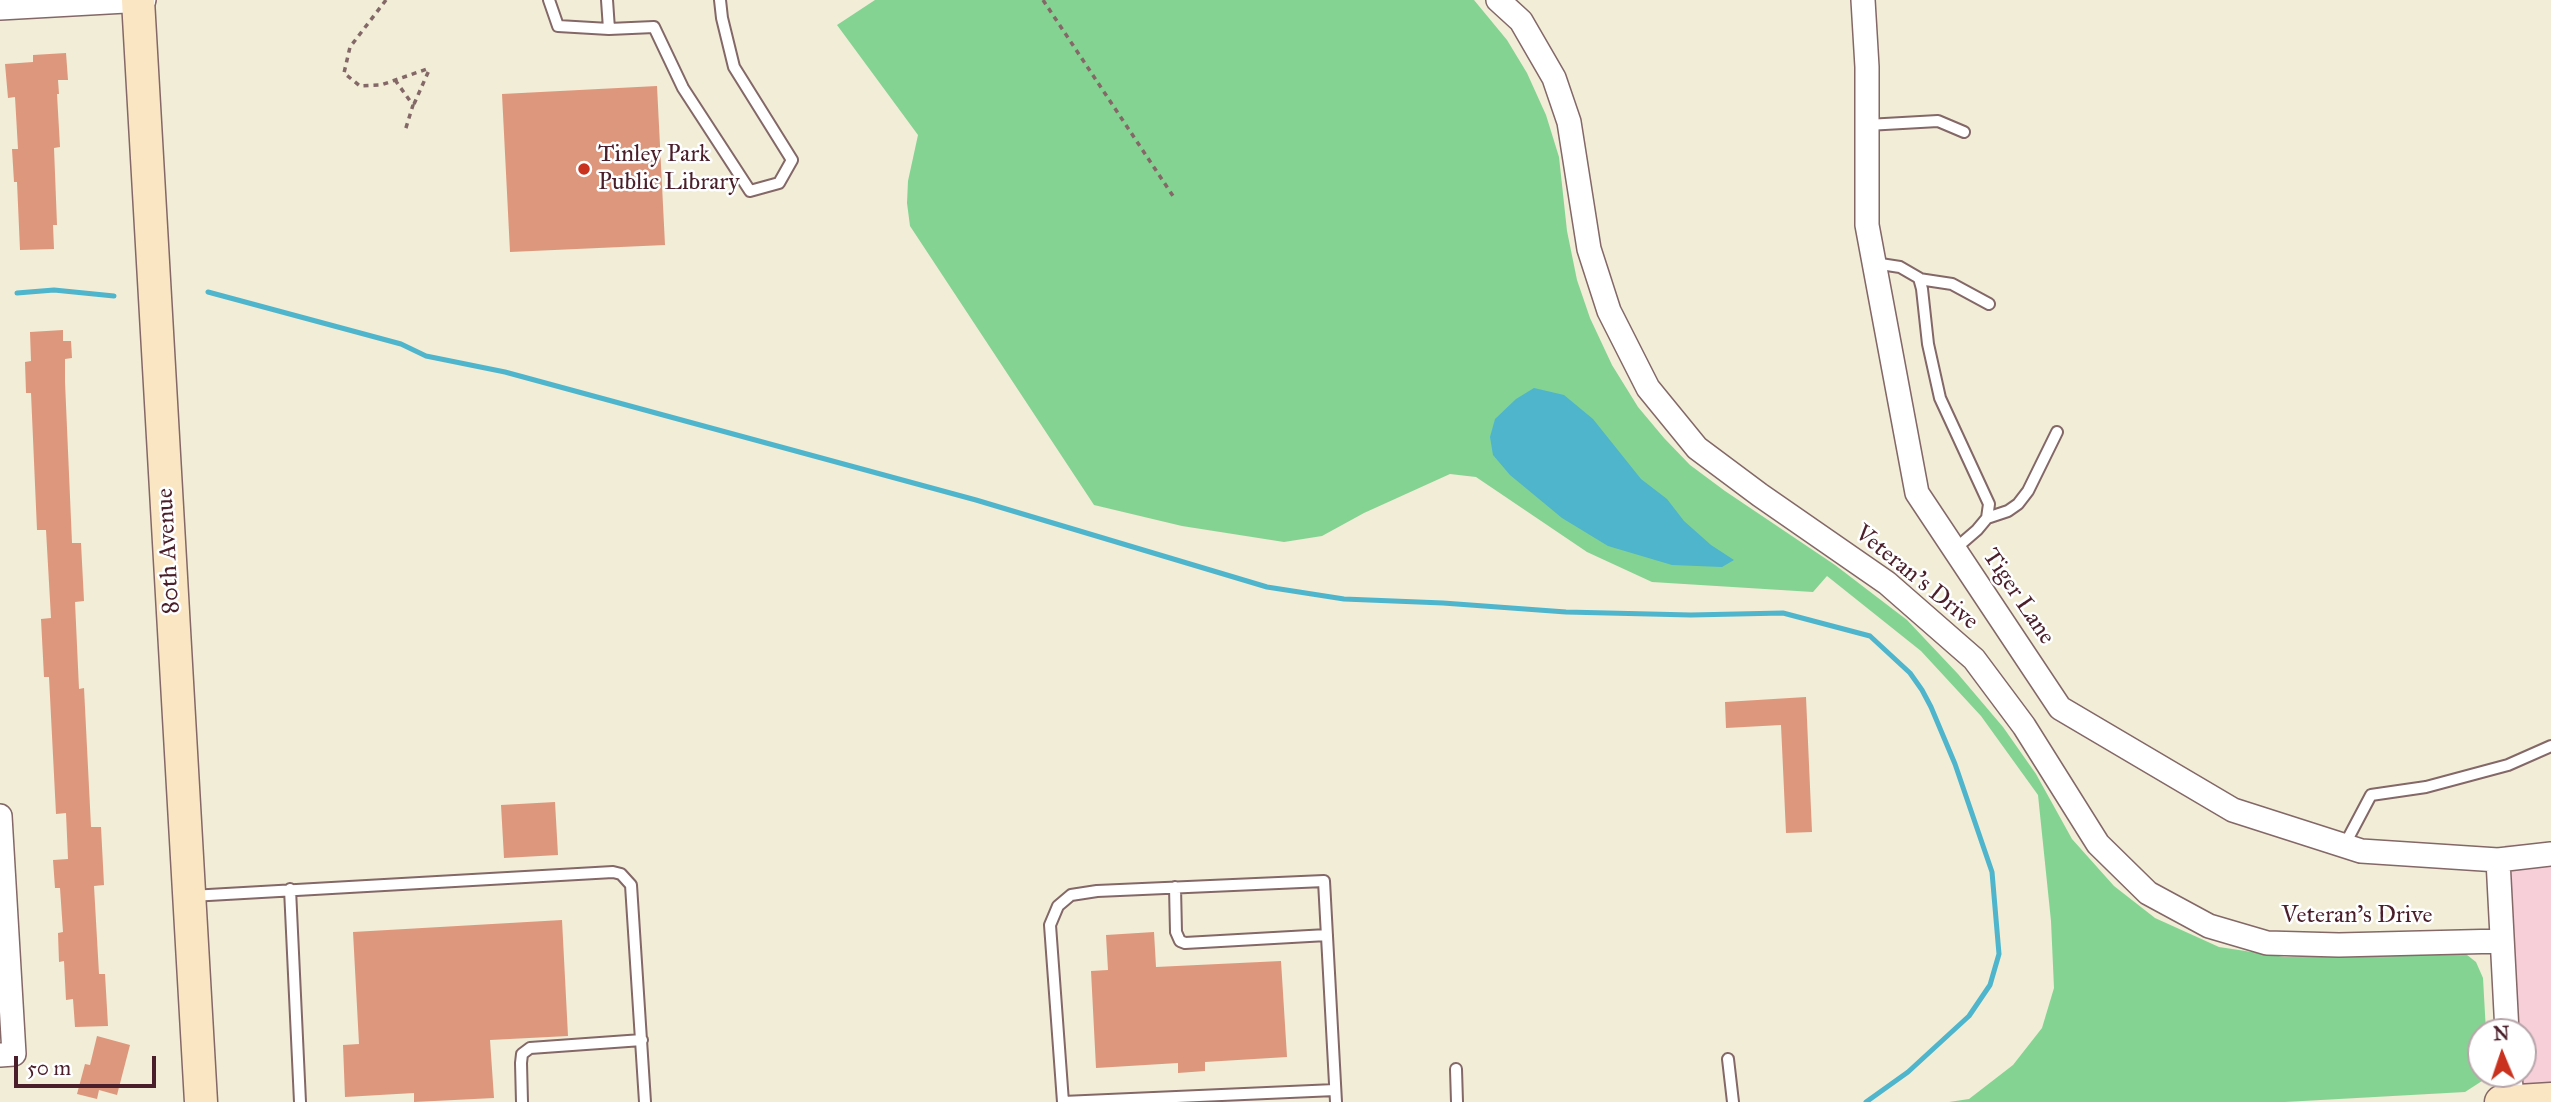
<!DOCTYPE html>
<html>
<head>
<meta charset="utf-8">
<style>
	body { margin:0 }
	#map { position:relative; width:2551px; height:1102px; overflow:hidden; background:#f1edd7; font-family:"IM FELL Great Primer",serif }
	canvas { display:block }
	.north { position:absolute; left:2467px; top:1018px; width:70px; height:70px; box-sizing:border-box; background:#fff; border:2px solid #b7a5aa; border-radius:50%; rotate:358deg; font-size:19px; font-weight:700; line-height:28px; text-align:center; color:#4a1f2b }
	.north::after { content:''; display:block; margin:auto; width:24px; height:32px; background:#c8321e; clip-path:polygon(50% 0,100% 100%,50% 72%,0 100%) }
	.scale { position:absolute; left:14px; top:1056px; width:142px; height:32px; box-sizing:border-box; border:4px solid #4a1f2b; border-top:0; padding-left:9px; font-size:21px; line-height:24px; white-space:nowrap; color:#4a1f2b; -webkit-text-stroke:5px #fff; paint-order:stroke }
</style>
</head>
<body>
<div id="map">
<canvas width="2551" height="1102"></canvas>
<div class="north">N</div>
<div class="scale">50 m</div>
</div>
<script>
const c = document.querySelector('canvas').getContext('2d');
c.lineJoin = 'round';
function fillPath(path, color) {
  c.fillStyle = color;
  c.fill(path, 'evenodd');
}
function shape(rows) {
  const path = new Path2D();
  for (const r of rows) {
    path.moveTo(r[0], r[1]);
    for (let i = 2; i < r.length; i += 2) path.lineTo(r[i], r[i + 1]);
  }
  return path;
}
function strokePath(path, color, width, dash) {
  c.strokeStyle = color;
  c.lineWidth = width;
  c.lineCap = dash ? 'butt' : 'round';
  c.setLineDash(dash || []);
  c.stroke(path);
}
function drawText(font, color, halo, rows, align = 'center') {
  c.font = font + ' "IM FELL Great Primer",serif';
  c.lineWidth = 5;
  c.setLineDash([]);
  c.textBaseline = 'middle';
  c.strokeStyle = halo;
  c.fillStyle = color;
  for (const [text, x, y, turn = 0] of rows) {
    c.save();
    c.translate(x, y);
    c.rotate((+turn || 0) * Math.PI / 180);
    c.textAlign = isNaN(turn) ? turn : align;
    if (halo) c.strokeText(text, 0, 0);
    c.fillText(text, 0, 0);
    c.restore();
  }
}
fillPath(shape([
	[2551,843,2551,1102,2517,1102,2516,1074,2523,1074,2523,1032,2514,1032,2505,845]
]), '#f6cfd9');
fillPath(shape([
	[875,0,1474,0,1507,40,1527,73,1546,115,1559,157,1567,231,1577,280,1590,318,1612,365,1638,407,1664,438,1690,465,1725,491,1835,565,1907,620,1958,674,2003,727,2036,774,2072,839,2114,886,2155,918,2219,947,2285,957,2462,951,2476,962,2483,978,2486,1032,2481,1032,2481,1074,2484,1074,2482,1081,2465,1092,2285,1102,1949,1102,1969,1099,2013,1065,2042,1028,2054,988,2051,921,2038,795,1981,716,1921,651,1827,576,1813,592,1652,582,1587,552,1476,477,1450,474,1364,513,1322,536,1284,542,1182,526,1094,505,910,226,907,203,908,181,918,135,837,25]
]), '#84d392');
fillPath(shape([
	[1534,388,1564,395,1593,419,1641,479,1667,499,1684,521,1711,545,1734,560,1722,567,1672,565,1608,546,1562,518,1510,475,1493,455,1490,437,1495,419,1516,399]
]), '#4eb5cc');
strokePath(shape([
	[208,292,401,344,426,356,505,372,976,500,1267,587,1344,599,1443,603,1566,612,1691,615,1783,613,1870,636,1910,673,1922,690,1931,707,1955,764,1992,872,1999,954,1990,985,1969,1016,1908,1072,1866,1102],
	[17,293,54,290,114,296]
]), '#4eb5cc', 5);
fillPath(shape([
	[66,53,68,80,58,80,59,94,57,94,60,147,54,148,57,225,53,225,54,249,20,250,17,182,14,182,12,149,18,149,15,97,8,98,5,64,33,62,33,55],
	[657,86,665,245,510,252,502,94],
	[63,330,63,341,71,341,72,358,65,359,65,382,72,543,81,543,84,601,75,602,79,689,84,688,91,827,101,827,104,885,94,886,99,974,105,974,108,1026,75,1027,73,999,66,1000,64,961,59,962,58,933,63,932,60,888,55,888,53,860,68,859,66,813,56,814,49,677,44,677,41,619,51,618,46,530,37,530,31,393,26,393,25,362,31,361,30,332],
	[1806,697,1812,832,1786,833,1781,725,1726,728,1725,702],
	[555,802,558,855,504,858,501,805],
	[562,920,568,1036,490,1040,494,1098,414,1102,414,1093,345,1097,343,1045,359,1044,353,932],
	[1154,932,1156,967,1281,961,1287,1057,1205,1062,1205,1071,1178,1073,1178,1063,1096,1068,1091,971,1108,970,1106,935],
	[97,1036,130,1045,117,1095,99,1090,97,1099,77,1094,85,1064,90,1065]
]), '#dd977d');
const lane = shape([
	[549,0,558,26,609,29,654,27,683,88,750,191,779,183,792,160,734,67,722,18,720,0],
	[607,0,609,29],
	[1867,125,1938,121,1964,132],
	[1874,263,1900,267,1919,278,1922,289,1928,344,1940,398,1989,504,1987,518,1977,530,1955,549],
	[1919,279,1952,284,1989,304],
	[1987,518,2008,511,2018,504,2028,491,2057,432],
	[2344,846,2371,795,2426,787,2508,765,2551,746],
	[1175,887,1176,932,1180,941,1185,943,1327,935],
	[290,889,300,1102],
	[191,896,613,872,621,874,631,885,645,1102],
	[1728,1059,1733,1102],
	[1456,1069,1457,1102],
	[522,1102,521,1063,522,1054,530,1048,642,1040],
	[1063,1102,1050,925,1058,906,1071,895,1097,891,1324,881,1336,1102],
	[1063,1102,1335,1090]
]);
const street = shape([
	[1498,0,1521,21,1554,78,1569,122,1589,249,1609,311,1648,388,1697,448,1760,495,1887,583,1974,659,2024,726,2098,844,2148,893,2209,926,2267,943,2339,945,2502,941],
	[1863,0,1867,67,1867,225,1917,493,2060,708,2233,810,2361,851,2498,860,2551,854],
	[0,8,144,0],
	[0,816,14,1054,0,1055],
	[2498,860,2507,1032],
	[2510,1074,2512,1102]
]);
const secondary = shape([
	[138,0,201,1102],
	[2501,1102,2551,1099]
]);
strokePath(lane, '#846767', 14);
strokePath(street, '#846767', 26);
strokePath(secondary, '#846767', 35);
strokePath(shape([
	[386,0,350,47,344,73,360,86,381,85,430,68],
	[1043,0,1173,196],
	[395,80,413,105,405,131],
	[414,104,430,68]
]), '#846767', 3.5, [5, 5]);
strokePath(lane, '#fff', 10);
strokePath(street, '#fff', 23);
strokePath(secondary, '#fbe6c4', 32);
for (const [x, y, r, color] of [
	[584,169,7,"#c8321e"]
]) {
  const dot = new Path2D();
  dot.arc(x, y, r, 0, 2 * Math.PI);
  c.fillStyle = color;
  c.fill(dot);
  strokePath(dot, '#fff', 2.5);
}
drawText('24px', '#4a1f2b', '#fff', [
	["Tinley Park",598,155],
	["Public Library",598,183]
], 'left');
drawText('24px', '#4a1f2b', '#fff', [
	["80th Avenue",169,551,-93],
	["Veteran's Drive",1916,578,39],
	["Tiger Lane",2018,597,56],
	["Veteran's Drive",2357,916]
]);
</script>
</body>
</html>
